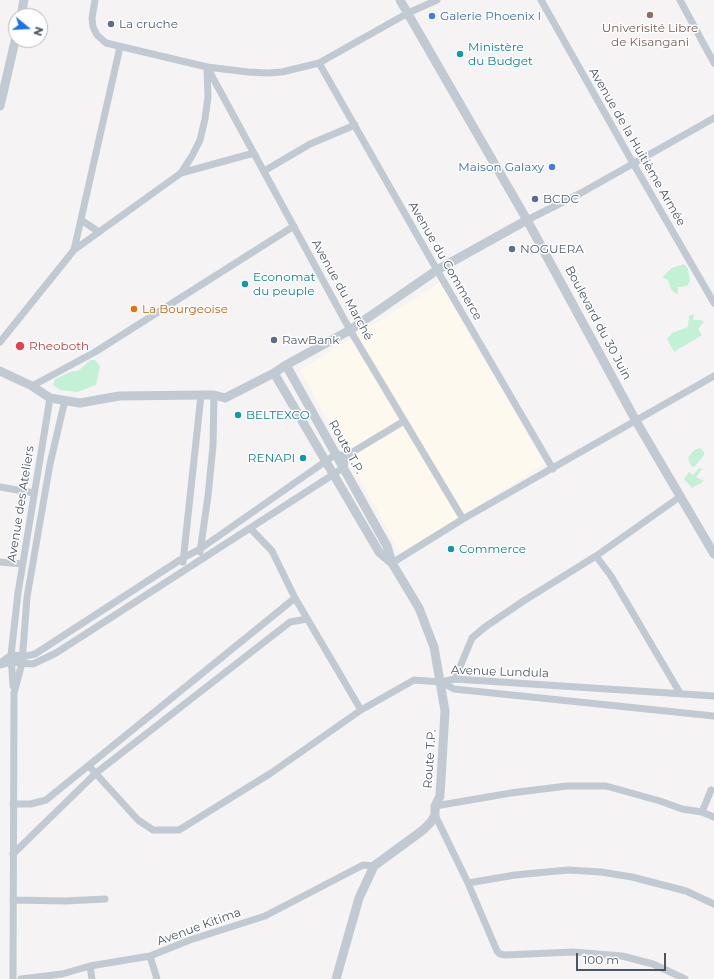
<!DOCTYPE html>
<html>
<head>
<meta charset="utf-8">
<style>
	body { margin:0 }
	#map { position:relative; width:714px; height:979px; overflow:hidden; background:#f5f3f3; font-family:Montserrat,sans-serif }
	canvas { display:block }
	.north { position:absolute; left:8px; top:8px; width:40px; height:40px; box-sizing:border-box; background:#fff; border:1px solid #b7bbc0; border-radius:50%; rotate:108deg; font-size:11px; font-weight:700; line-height:16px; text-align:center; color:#4a5661 }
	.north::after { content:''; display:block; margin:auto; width:14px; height:18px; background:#1a73e8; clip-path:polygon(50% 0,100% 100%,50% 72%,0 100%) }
	.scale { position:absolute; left:576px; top:953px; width:90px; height:18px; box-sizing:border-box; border:2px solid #4a5661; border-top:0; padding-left:5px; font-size:12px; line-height:14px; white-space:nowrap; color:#4a5661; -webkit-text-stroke:3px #fff; paint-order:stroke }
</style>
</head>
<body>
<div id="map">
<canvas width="714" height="979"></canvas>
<div class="north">N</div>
<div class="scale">100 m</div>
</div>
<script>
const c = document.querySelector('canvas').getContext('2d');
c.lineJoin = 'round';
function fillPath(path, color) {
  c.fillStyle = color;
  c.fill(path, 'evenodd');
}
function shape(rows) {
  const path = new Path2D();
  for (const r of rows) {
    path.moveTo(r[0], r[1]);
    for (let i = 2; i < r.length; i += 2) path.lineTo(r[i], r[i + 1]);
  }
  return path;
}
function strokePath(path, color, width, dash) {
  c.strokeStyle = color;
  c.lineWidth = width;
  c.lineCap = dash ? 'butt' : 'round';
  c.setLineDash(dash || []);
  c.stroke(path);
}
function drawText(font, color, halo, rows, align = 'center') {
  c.font = font + ' Montserrat,sans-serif';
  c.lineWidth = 3;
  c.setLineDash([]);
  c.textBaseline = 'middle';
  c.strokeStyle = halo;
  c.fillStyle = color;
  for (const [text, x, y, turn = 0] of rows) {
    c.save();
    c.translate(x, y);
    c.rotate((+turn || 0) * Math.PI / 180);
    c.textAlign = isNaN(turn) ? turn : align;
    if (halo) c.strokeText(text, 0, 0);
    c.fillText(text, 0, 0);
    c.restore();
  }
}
fillPath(shape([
	[440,283,545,464,401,554,300,370]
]), '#fdf9ef');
fillPath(shape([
	[684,264,688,269,690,281,687,286,678,287,678,294,676,294,671,289,668,280,662,277,672,268],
	[694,314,693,320,701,320,704,322,698,329,702,335,674,352,667,339,672,333,688,327,689,316],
	[91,360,95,360,100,366,96,385,77,392,60,390,53,385,55,379,73,371,78,371],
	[700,448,704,452,704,455,694,467,691,466,688,458,694,450],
	[699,468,702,469,696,477,704,481,692,488,684,479,689,472,693,475]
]), '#c3f1d5');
strokePath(shape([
	[95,0,92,18,93,27,97,35,106,43,207,67,248,72,267,73,282,72,319,63,408,13,437,0],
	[541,0,633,163,714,303],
	[680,0,714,63],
	[319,63,437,270,553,469],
	[207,67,350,330,463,519],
	[264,171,310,144,355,125],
	[181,173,254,153],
	[81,220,99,232],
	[527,220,581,193,714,118],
	[74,250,120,47],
	[0,342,74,250,181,173,192,156,200,140,205,119,208,97,207,69],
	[32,386,95,352,294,226],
	[0,487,34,493],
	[250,528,272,551,295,598,361,710],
	[200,552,208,496,213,446,214,395],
	[596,556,611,576,680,693],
	[0,562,22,564],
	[183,562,201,395],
	[392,563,463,519,714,376],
	[0,663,11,655,26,656,35,654,183,558,200,549,336,454,346,456,404,421],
	[0,665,11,662,33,664,56,653,334,474,344,467,346,456],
	[455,679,472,638,485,627,525,600,596,556,681,496],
	[441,682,454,689,714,716],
	[13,686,11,655,18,593,50,398],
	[89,766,138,820,153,830,179,830,271,773,361,710,414,680,441,682,455,679,714,696],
	[13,804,31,804,46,800,295,598],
	[435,806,511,793,567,786,606,786,660,801,682,809,702,812,714,817],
	[702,812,711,790],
	[435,815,468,883,497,951,500,954,505,955,573,952,622,956,653,964,685,979],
	[13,854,96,773,290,622,307,619],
	[468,883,515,875,568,870,601,872,632,877,686,891,714,904],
	[13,900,66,901,105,899],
	[150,956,157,979],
	[90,966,92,979],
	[13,979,14,693,22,663,27,597,50,464,65,400],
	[21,979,62,974,90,966,150,956,190,940,265,916,363,865,374,866]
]), '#c1cad2', 7);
strokePath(shape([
	[400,0,527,220,636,421,714,554],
	[21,16,24,0],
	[0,106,16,37],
	[286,365,387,546,392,563,419,608,434,647,445,711,440,796,435,806,435,815,431,822,423,830,374,866,359,898,336,979],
	[0,371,32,386,50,398,80,403,119,396,201,395,214,395,225,398,274,373,286,365,350,330,437,270,527,220],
	[274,373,379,552,392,563]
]), '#c1cad2', 9);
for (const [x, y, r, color] of [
	[650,15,4,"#8d6e63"],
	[432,16,4,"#3f7fe0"],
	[111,24,4,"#5c6f8a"],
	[460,54,4,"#0f9aa8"],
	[552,167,4,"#3f7fe0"],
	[535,199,4,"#5c6f8a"],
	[512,249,4,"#5c6f8a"],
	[245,284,4,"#0f9aa8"],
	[134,309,4,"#e8710a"],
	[274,340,4,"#5c6f8a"],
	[20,346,5,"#e0444e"],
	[238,415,4,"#0f9aa8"],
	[303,458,4,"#0f9aa8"],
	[451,549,4,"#0f9aa8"]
]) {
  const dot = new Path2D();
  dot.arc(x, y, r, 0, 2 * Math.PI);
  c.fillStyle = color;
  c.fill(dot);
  strokePath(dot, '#fff', 1.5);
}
drawText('12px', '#366cbe', '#fff', [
	["Galerie Phoenix I",440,16],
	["Maison Galaxy",544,167,"right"]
], 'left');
drawText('12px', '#4e5e75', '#fff', [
	["La cruche",119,24],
	["BCDC",543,199],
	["NOGUERA",520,249],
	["RawBank",282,340]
], 'left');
drawText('12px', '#785e54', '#fff', [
	["Univerisité Libre",650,28],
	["de Kisangani",650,42]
]);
drawText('12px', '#0d838f', '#fff', [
	["Ministère",468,47],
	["du Budget",468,61],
	["Economat",253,277],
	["du peuple",253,291],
	["BELTEXCO",246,415],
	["RENAPI",295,458,"right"],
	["Commerce",459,549]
], 'left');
drawText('12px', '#4a5661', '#fff', [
	["Avenue de la Huitième Armée",637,147,60],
	["Avenue du Commerce",445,261,60],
	["Avenue du Marché",342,290,61],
	["Boulevard du 30 Juin",598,323,62],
	["Route T.P.",346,447,61],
	["Avenue des Ateliers",21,504,-81],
	["Avenue Lundula",500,672,2],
	["Route T.P.",430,759,-86],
	["Avenue Kitima",199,927,-20]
]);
drawText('12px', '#c56008', '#fff', [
	["La Bourgeoise",142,309]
], 'left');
drawText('12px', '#be3a42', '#fff', [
	["Rheoboth",29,346]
], 'left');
</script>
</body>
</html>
